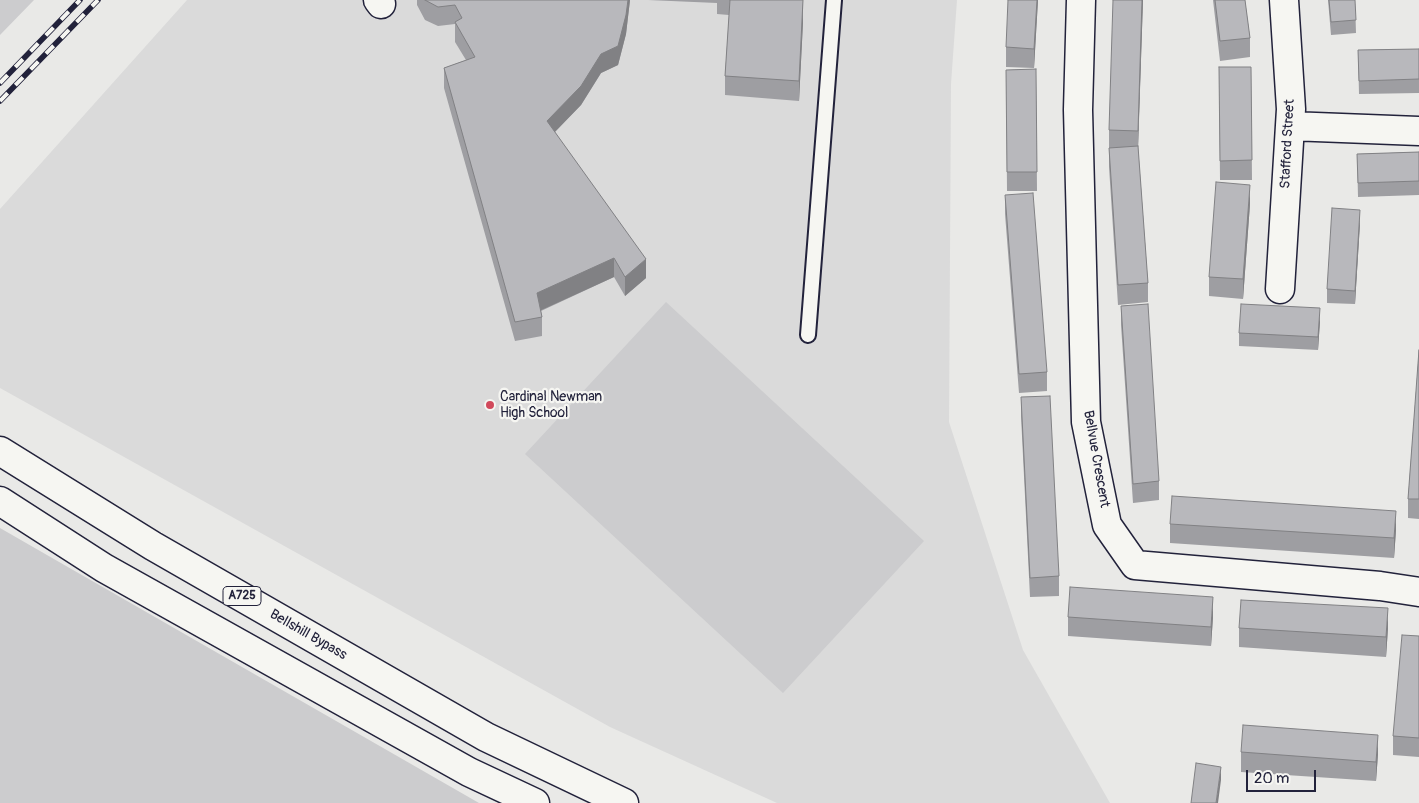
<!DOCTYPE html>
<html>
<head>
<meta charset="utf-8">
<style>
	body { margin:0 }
	#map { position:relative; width:1419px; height:803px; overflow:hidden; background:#e9e9e7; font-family:Pangolin,sans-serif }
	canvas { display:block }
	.scale { position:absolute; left:1246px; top:770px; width:70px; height:22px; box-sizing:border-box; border:2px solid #22223b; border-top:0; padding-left:6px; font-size:15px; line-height:18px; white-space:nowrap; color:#22223b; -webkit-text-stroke:4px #f6f6f2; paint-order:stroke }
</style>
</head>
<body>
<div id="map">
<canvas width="1419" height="803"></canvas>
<div class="scale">20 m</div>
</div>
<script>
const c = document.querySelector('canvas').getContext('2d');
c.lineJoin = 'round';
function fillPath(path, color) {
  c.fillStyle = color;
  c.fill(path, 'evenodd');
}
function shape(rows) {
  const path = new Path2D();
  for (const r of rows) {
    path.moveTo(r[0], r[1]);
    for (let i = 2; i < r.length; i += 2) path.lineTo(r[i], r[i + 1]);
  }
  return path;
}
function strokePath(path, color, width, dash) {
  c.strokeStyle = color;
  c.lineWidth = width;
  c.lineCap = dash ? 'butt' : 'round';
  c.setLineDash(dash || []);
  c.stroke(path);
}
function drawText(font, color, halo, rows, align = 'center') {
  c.font = font + ' Pangolin,sans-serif';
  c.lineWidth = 4.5;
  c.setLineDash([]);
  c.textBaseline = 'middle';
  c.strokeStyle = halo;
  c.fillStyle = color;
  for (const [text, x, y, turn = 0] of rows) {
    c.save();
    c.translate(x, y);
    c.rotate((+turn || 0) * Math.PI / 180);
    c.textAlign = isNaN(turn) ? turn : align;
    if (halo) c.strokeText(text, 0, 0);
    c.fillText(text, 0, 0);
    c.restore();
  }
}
fillPath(shape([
	[187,0,957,0,951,84,949,422,1023,650,1110,803,777,803,610,727,0,388,0,209]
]), '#dadada');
fillPath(shape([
	[0,0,34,0,0,35],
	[666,302,924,541,783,693,525,454],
	[0,528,80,574,479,803,0,803]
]), '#ccccce');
const lane = shape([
	[808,335,834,0]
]);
const street = shape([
	[378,0,381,4],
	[1081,0,1078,110,1086,422,1107,525,1135,565,1380,586,1419,592],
	[1290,126,1419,131],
	[1280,289,1291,109,1284,0]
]);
const highway = shape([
	[0,451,153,546,486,737,624,803],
	[0,501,104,568,469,772,535,803]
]);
strokePath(lane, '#22223b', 18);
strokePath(street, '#22223b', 31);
strokePath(highway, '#22223b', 31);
strokePath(lane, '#f6f6f2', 14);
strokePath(street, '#f6f6f2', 28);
strokePath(highway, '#f6f6f2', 28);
const rail = shape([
	[0,83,80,0],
	[0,101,98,0]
]);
strokePath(rail, '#22223b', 5.5);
strokePath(rail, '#f6f6f2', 4, [11]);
fillPath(shape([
	[417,0,630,0,626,34,618,65,601,73,581,105,555,132,646,278,625,296,614,277,541,311,542,317,542,336,515,341,444,88,444,68,466,60,455,42,455,24,438,26,425,20,417,5],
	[648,0,803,0,803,22,799,101,725,95,725,76,729,15,717,14,717,3],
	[1038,0,1034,68,1006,67,1006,47],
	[1143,0,1138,146,1148,283,1148,302,1118,305,1109,167,1109,130],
	[1213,0,1245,0,1250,38,1250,57,1220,61],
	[1328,0,1355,0,1356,33,1331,35],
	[1419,49,1419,93,1359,94,1358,50],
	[1219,67,1251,67,1252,180,1220,180],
	[1036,69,1037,191,1007,191,1006,70],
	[1419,152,1419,195,1358,197,1357,154],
	[1005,195,1047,372,1047,391,1019,393,1005,214],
	[1250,204,1243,299,1209,296,1209,277],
	[1360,223,1355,304,1327,303,1327,289],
	[1121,306,1159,481,1159,500,1133,503,1121,325],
	[1320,321,1318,350,1239,346,1239,333],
	[1419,350,1419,519,1408,518,1408,499],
	[1021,397,1059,576,1059,596,1030,597,1021,416],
	[1170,524,1396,530,1394,558,1170,543],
	[1068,617,1213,617,1211,646,1068,636],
	[1239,628,1388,628,1386,657,1239,647],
	[1419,636,1419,757,1393,755,1393,736],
	[1241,752,1378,754,1376,781,1241,772]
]), '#9e9ea2');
fillPath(shape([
	[628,0,630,0,626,34,618,65,601,73,581,105,547,140,547,121,601,54],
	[1037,0,1038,0,1034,68,1034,49],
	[1142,0,1143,0,1138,150,1138,131],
	[803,3,803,22,799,101,799,81],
	[1250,185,1250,204,1243,299,1243,279],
	[1360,210,1360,223,1355,304,1355,291],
	[614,258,614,277,537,312,537,293],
	[646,259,646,278,625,296,625,277],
	[1320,308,1320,321,1318,350,1318,337],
	[1396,511,1396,530,1394,558,1394,538],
	[1213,597,1213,617,1211,646,1211,627],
	[1388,608,1388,628,1386,657,1386,637],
	[1378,735,1378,754,1376,781,1376,762],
	[1221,767,1221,780,1218,803,1216,803]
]), '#818184');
const building = shape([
	[425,0,628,0,626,15,618,46,601,54,581,86,547,121,646,259,625,277,614,258,537,293,542,317,515,322,444,68,475,57,455,22,462,18,455,5,438,7,425,0],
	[730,0,803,0,799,81,725,76,730,0],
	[1008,0,1037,0,1034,49,1006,47,1008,0],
	[1113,0,1142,0,1138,131,1109,130,1113,0],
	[1215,0,1245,0,1250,38,1220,41,1215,0],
	[1329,0,1355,0,1356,20,1331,22,1329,0],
	[1419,49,1419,79,1359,81,1358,50,1419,49],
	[1219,67,1251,67,1252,160,1220,161,1219,67],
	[1036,69,1037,172,1007,172,1006,70,1036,69],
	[1138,146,1148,283,1118,285,1109,148,1138,146],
	[1419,152,1419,181,1358,183,1357,154,1419,152],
	[1216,182,1250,185,1243,279,1209,277,1216,182],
	[1033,193,1047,372,1019,374,1005,195,1033,193],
	[1332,208,1360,210,1355,291,1327,289,1332,208],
	[1148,304,1159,481,1133,484,1121,306,1148,304],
	[1241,304,1320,308,1318,337,1239,333,1241,304],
	[1419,350,1419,499,1408,499,1419,350],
	[1050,396,1059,576,1030,578,1021,397,1050,396],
	[1172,496,1396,511,1394,538,1170,524,1172,496],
	[1070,587,1213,597,1211,627,1068,617,1070,587],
	[1241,600,1388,608,1386,637,1239,628,1241,600],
	[1402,635,1419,636,1419,738,1393,736,1402,635],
	[1243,725,1378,735,1376,762,1241,752,1243,725],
	[1196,763,1221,767,1216,803,1191,803,1196,763]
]);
fillPath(building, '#b8b8bc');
strokePath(building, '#818184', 1);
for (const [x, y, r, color] of [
	[490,405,5,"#d1495b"]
]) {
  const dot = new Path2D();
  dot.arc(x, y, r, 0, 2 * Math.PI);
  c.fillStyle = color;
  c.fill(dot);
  strokePath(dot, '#f6f6f2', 2);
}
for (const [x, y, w] of [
	[242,596,38]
]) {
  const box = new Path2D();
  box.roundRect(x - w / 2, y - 9.5, w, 19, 4);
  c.fillStyle = '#f6f6f2';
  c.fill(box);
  strokePath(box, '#22223b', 1);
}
drawText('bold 12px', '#22223b', null, [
	["A725",242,596]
]);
drawText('14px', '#22223b', '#f6f6f2', [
	["Stafford Street",1288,144,-87],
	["Bellvue Crescent",1096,459,80],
	["Bellshill Bypass",308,635,30]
]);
drawText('14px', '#22223b', '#f6f6f2', [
	["Cardinal Newman",500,397],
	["High School",500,413]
], 'left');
</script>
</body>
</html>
